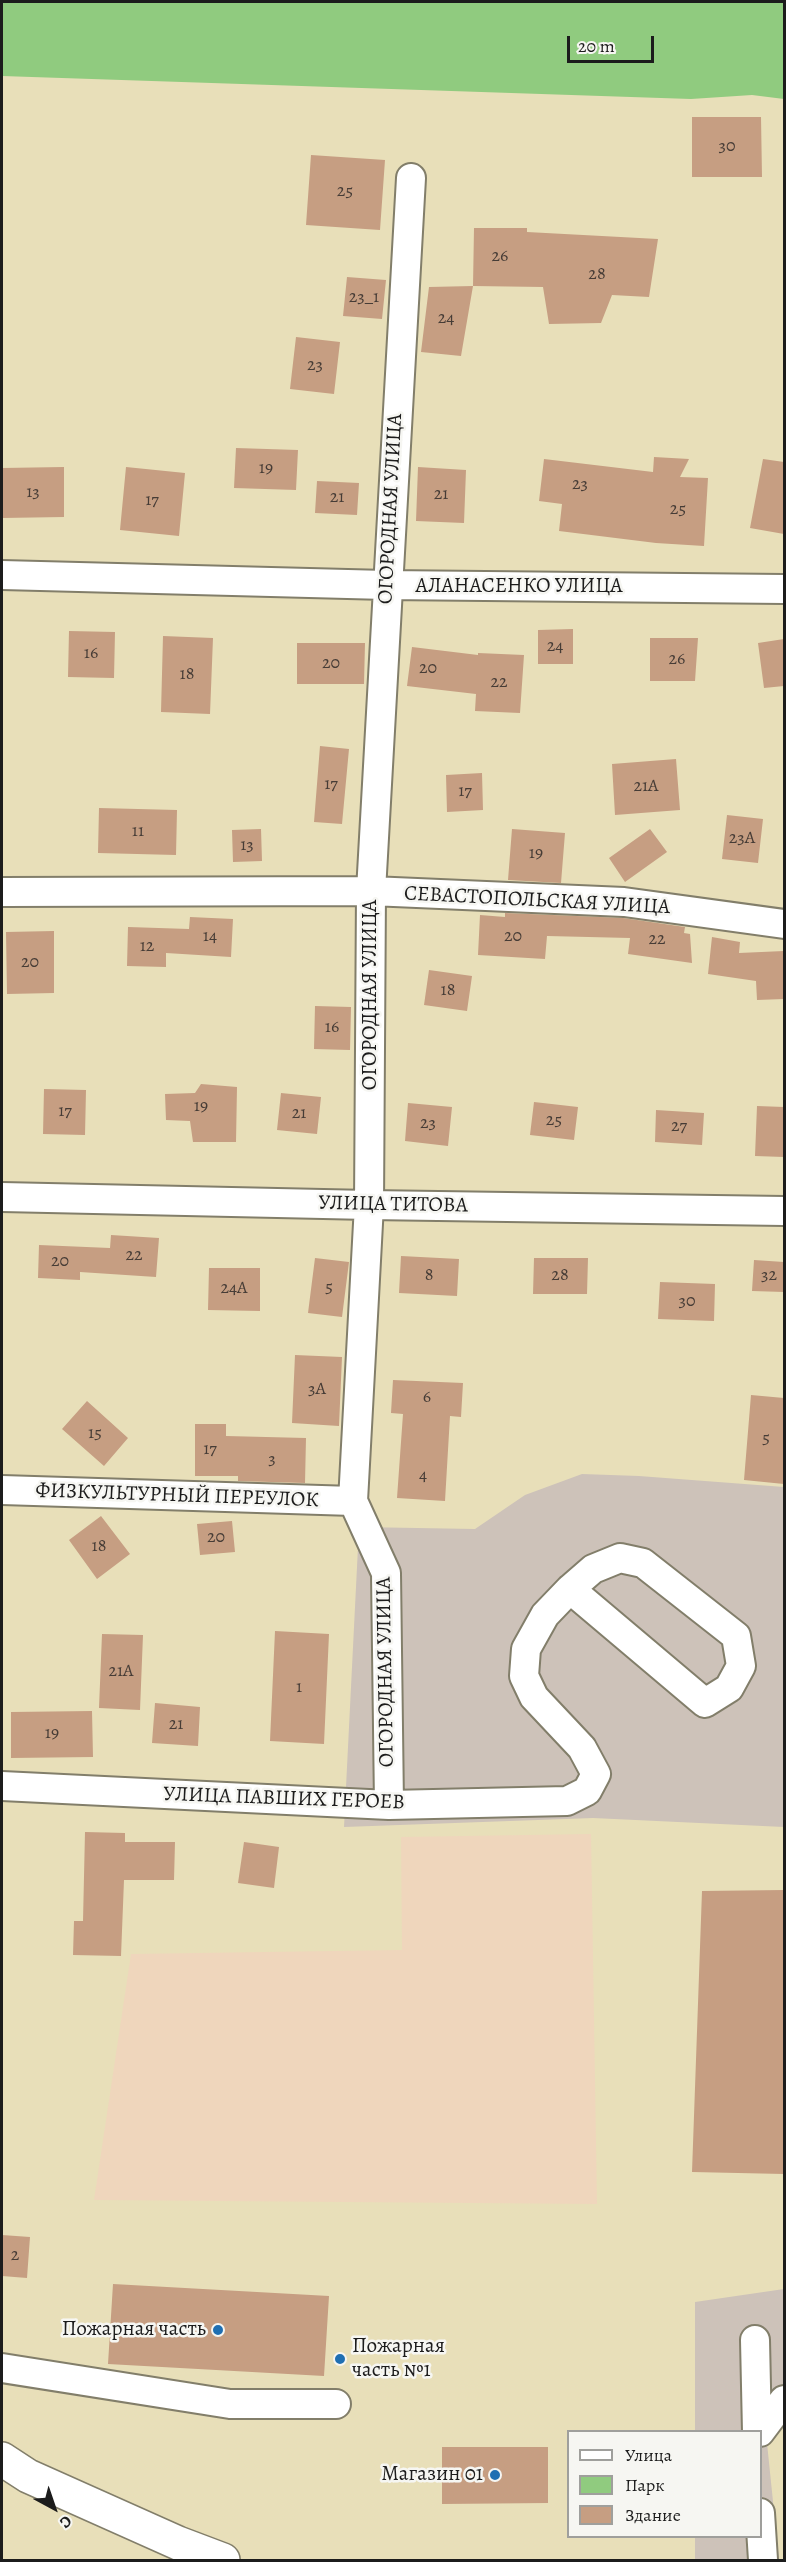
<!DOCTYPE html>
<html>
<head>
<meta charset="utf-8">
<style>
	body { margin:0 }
	#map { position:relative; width:786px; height:2562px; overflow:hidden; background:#e8dfb9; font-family:Alegreya,serif }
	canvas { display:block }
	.frame { position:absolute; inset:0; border:3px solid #1c1c1c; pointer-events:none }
	.legend { position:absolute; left:567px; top:2430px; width:195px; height:108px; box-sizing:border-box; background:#f6f6f2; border:2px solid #9f9f9c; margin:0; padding:8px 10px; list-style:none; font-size:18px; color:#1c1c1c }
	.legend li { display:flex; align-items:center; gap:12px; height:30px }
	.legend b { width:30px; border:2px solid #9f9f9c }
	.north { position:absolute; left:24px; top:2478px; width:60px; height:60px; -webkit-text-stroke:4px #f6f6f2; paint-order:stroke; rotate:140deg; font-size:16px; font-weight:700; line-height:24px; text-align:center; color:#1c1c1c }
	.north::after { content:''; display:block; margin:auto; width:21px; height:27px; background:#1c1c1c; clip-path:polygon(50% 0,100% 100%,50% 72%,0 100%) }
	.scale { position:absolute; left:567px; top:36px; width:87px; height:27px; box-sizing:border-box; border:3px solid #1c1c1c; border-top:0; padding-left:8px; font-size:18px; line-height:21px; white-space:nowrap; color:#1c1c1c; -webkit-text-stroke:4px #f6f6f2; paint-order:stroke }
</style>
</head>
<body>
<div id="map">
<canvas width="786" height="2562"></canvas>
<div class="frame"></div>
<ul class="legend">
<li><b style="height:8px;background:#fff"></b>Улица</li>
<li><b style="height:16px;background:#90cb7f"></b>Парк</li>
<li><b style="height:16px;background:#c69e82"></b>Здание</li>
</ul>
<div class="north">С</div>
<div class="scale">20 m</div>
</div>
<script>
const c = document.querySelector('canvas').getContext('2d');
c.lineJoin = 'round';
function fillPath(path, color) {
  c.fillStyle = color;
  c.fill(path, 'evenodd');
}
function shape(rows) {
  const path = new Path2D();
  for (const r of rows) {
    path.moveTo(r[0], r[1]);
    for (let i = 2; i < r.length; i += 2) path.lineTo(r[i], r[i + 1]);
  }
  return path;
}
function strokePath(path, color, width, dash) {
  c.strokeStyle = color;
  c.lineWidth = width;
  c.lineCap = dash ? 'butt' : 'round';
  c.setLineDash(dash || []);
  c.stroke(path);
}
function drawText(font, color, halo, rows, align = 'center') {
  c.font = font + ' Alegreya,serif';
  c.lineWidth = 5;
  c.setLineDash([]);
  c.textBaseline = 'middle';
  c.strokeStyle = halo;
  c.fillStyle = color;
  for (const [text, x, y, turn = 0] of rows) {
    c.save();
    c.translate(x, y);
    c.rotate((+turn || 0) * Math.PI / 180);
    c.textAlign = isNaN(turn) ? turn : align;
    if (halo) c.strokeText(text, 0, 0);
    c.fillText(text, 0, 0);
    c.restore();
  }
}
fillPath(shape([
	[591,1834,597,2204,94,2200,131,1954,402,1950,401,1837]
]), '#efd6bc');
fillPath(shape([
	[582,1474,639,1476,784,1487,784,1827,593,1818,344,1827,359,1527,475,1529,525,1495],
	[784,2289,784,2416,767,2443,779,2560,695,2560,695,2537,760,2536,760,2432,695,2431,695,2302]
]), '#cdc2b9');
fillPath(shape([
	[2,2,784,2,784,99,752,95,691,99,2,76]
]), '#90cb7f');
fillPath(shape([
	[692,117,761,117,762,177,692,177],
	[311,155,385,160,380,230,306,225],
	[474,228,527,228,527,232,658,239,649,297,612,295,601,323,549,324,543,287,473,286],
	[347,277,386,280,382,319,343,316],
	[473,286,461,356,421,352,429,287],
	[296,337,340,342,334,394,290,389],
	[236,448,298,450,296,490,234,488],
	[654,457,689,459,680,477,708,478,704,546,656,543,559,531,562,504,539,501,544,459,653,472],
	[763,459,784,462,784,534,750,528],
	[64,467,64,517,2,518,2,468],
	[126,467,185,473,179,536,120,530],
	[418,467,466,470,464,523,416,521],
	[317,481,359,483,357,515,315,513],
	[573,629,573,664,538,664,538,630],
	[69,631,115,632,114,678,68,677],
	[163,636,213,638,210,714,161,712],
	[650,638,698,638,695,681,650,681],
	[784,639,784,686,764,688,758,643],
	[297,643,365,643,364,684,297,684],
	[412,647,478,655,478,653,524,655,520,713,475,711,476,694,407,686],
	[320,746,349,749,342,824,314,822],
	[676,759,680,810,615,815,612,764],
	[482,773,483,810,447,812,446,775],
	[99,808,177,810,176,855,98,853],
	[727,815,763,819,758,863,722,859],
	[261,829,262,861,233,862,232,830],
	[512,829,565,833,561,883,508,880],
	[650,829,667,852,625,882,609,858],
	[505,913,623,918,685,927,684,933,690,934,692,963,628,954,630,938,547,936,545,959,478,955,480,915,505,917],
	[190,917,233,919,231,957,166,953,166,967,127,966,128,927,189,929],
	[54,931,54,993,7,994,6,932],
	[712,937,740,942,739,953,784,951,784,999,757,1000,756,981,708,974],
	[429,970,472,976,467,1011,424,1005],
	[315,1006,351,1007,350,1050,314,1049],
	[201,1084,237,1087,236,1142,193,1142,190,1121,166,1120,165,1094,195,1093],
	[44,1089,86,1090,85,1135,43,1134],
	[281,1093,321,1097,317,1134,277,1130],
	[534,1102,578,1107,574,1140,530,1135],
	[408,1103,452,1107,448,1146,405,1141],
	[757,1106,784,1107,784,1157,755,1156],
	[656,1110,704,1113,702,1145,655,1142],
	[111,1235,159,1238,156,1277,80,1272,80,1280,38,1278,39,1245,110,1248],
	[401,1256,459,1259,457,1296,399,1293],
	[315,1258,349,1262,342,1317,308,1313],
	[534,1258,588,1258,587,1294,533,1294],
	[754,1260,784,1262,784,1292,752,1291],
	[209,1268,260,1268,260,1311,208,1310],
	[660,1282,715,1284,714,1321,658,1319],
	[295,1355,342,1357,339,1426,292,1423],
	[393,1380,463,1383,461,1417,450,1416,445,1501,397,1498,403,1414,391,1413],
	[751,1395,784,1398,784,1484,744,1480],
	[87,1401,128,1438,104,1466,62,1429],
	[195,1424,226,1424,226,1436,306,1438,305,1483,238,1481,238,1476,195,1476],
	[101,1516,130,1554,97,1579,69,1540],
	[232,1521,235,1552,200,1555,197,1524],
	[275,1631,329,1634,324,1744,270,1741],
	[102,1634,143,1635,140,1710,99,1708],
	[155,1703,200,1707,198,1746,152,1743],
	[92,1711,93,1757,11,1758,11,1712],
	[85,1832,125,1833,125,1842,175,1842,174,1880,124,1880,121,1956,73,1955,74,1921,83,1921],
	[244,1842,279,1847,274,1888,238,1883],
	[784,1890,784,2174,692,2172,702,1891],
	[2,2235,30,2237,27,2278,2,2276],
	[113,2284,329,2296,324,2376,108,2364],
	[442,2447,548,2447,548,2503,442,2504]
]), '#c69e82');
const minor = shape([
	[2,575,386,585,784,589],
	[2,892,371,891,624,902,784,924],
	[2,1197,369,1205,784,1211],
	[2,1490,353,1501],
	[2,1786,389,1805,567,1801,587,1791,596,1774,582,1748,534,1697,524,1676,526,1649,545,1615,570,1589,593,1569,620,1558,643,1563,736,1636,741,1666,729,1688,705,1703,570,1589],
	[389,1805,386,1573,353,1501,369,1205,371,891,411,178],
	[755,2340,757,2432],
	[2,2368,230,2404,336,2404],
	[760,2432,784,2400],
	[760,2513,763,2560]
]);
const major = shape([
	[2,2459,28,2476,178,2543,223,2560]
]);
strokePath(minor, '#827e6a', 32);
strokePath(major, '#827e6a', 36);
strokePath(minor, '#fff', 28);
strokePath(major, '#fff', 33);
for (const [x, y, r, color] of [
	[218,2330,6,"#1f6fb2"],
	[340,2359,6,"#1f6fb2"],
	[495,2475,6,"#1f6fb2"]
]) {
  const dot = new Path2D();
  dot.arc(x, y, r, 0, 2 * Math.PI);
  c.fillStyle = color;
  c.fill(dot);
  strokePath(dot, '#f6f6f2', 2);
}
drawText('18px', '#463c36', null, [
	["30",727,147],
	["25",345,192],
	["26",500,257],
	["28",597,275],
	["23_1",364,298],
	["24",446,319],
	["23",315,366],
	["19",266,469],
	["23",580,485],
	["13",33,493],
	["21",441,495],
	["21",337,498],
	["17",152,501],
	["25",678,510],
	["24",555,647],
	["16",91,654],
	["26",677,660],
	["20",331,664],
	["20",428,669],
	["18",187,675],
	["22",499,683],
	["17",331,785],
	["21А",646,787],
	["17",465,792],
	["11",138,832],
	["23А",742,839],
	["13",247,846],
	["19",536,854],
	["14",210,937],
	["20",513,937],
	["22",657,940],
	["12",147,947],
	["20",30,963],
	["18",448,991],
	["16",332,1028],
	["19",201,1107],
	["17",65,1112],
	["21",299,1114],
	["25",554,1121],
	["23",428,1124],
	["27",679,1127],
	["22",134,1256],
	["20",60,1262],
	["8",429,1276],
	["28",560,1276],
	["32",769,1276],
	["5",329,1288],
	["24А",234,1289],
	["30",687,1302],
	["3А",317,1390],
	["6",427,1398],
	["15",95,1434],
	["5",766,1439],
	["17",210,1450],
	["3",272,1460],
	["4",423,1476],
	["20",216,1538],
	["18",99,1547],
	["21А",121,1672],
	["1",299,1688],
	["21",176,1725],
	["19",52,1734],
	["2",15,2256]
]);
drawText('21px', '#1c1c1c', '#f6f6f2', [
	["ОГОРОДНАЯ УЛИЦА",391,509,-87],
	["АЛАНАСЕНКО УЛИЦА",519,587],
	["СЕВАСТОПОЛЬСКАЯ УЛИЦА",537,901,3],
	["ОГОРОДНАЯ УЛИЦА",371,995,-90],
	["УЛИЦА ТИТОВА",393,1205,1],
	["ФИЗКУЛЬТУРНЫЙ ПЕРЕУЛОК",177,1496,2],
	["ОГОРОДНАЯ УЛИЦА",386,1672,-91],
	["УЛИЦА ПАВШИХ ГЕРОЕВ",284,1799,2]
]);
drawText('21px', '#1c1c1c', '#f6f6f2', [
	["Пожарная часть",206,2330],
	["Пожарная",352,2347,"left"],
	["часть №1",352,2371,"left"],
	["Магазин 01",483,2475]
], 'right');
</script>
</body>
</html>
